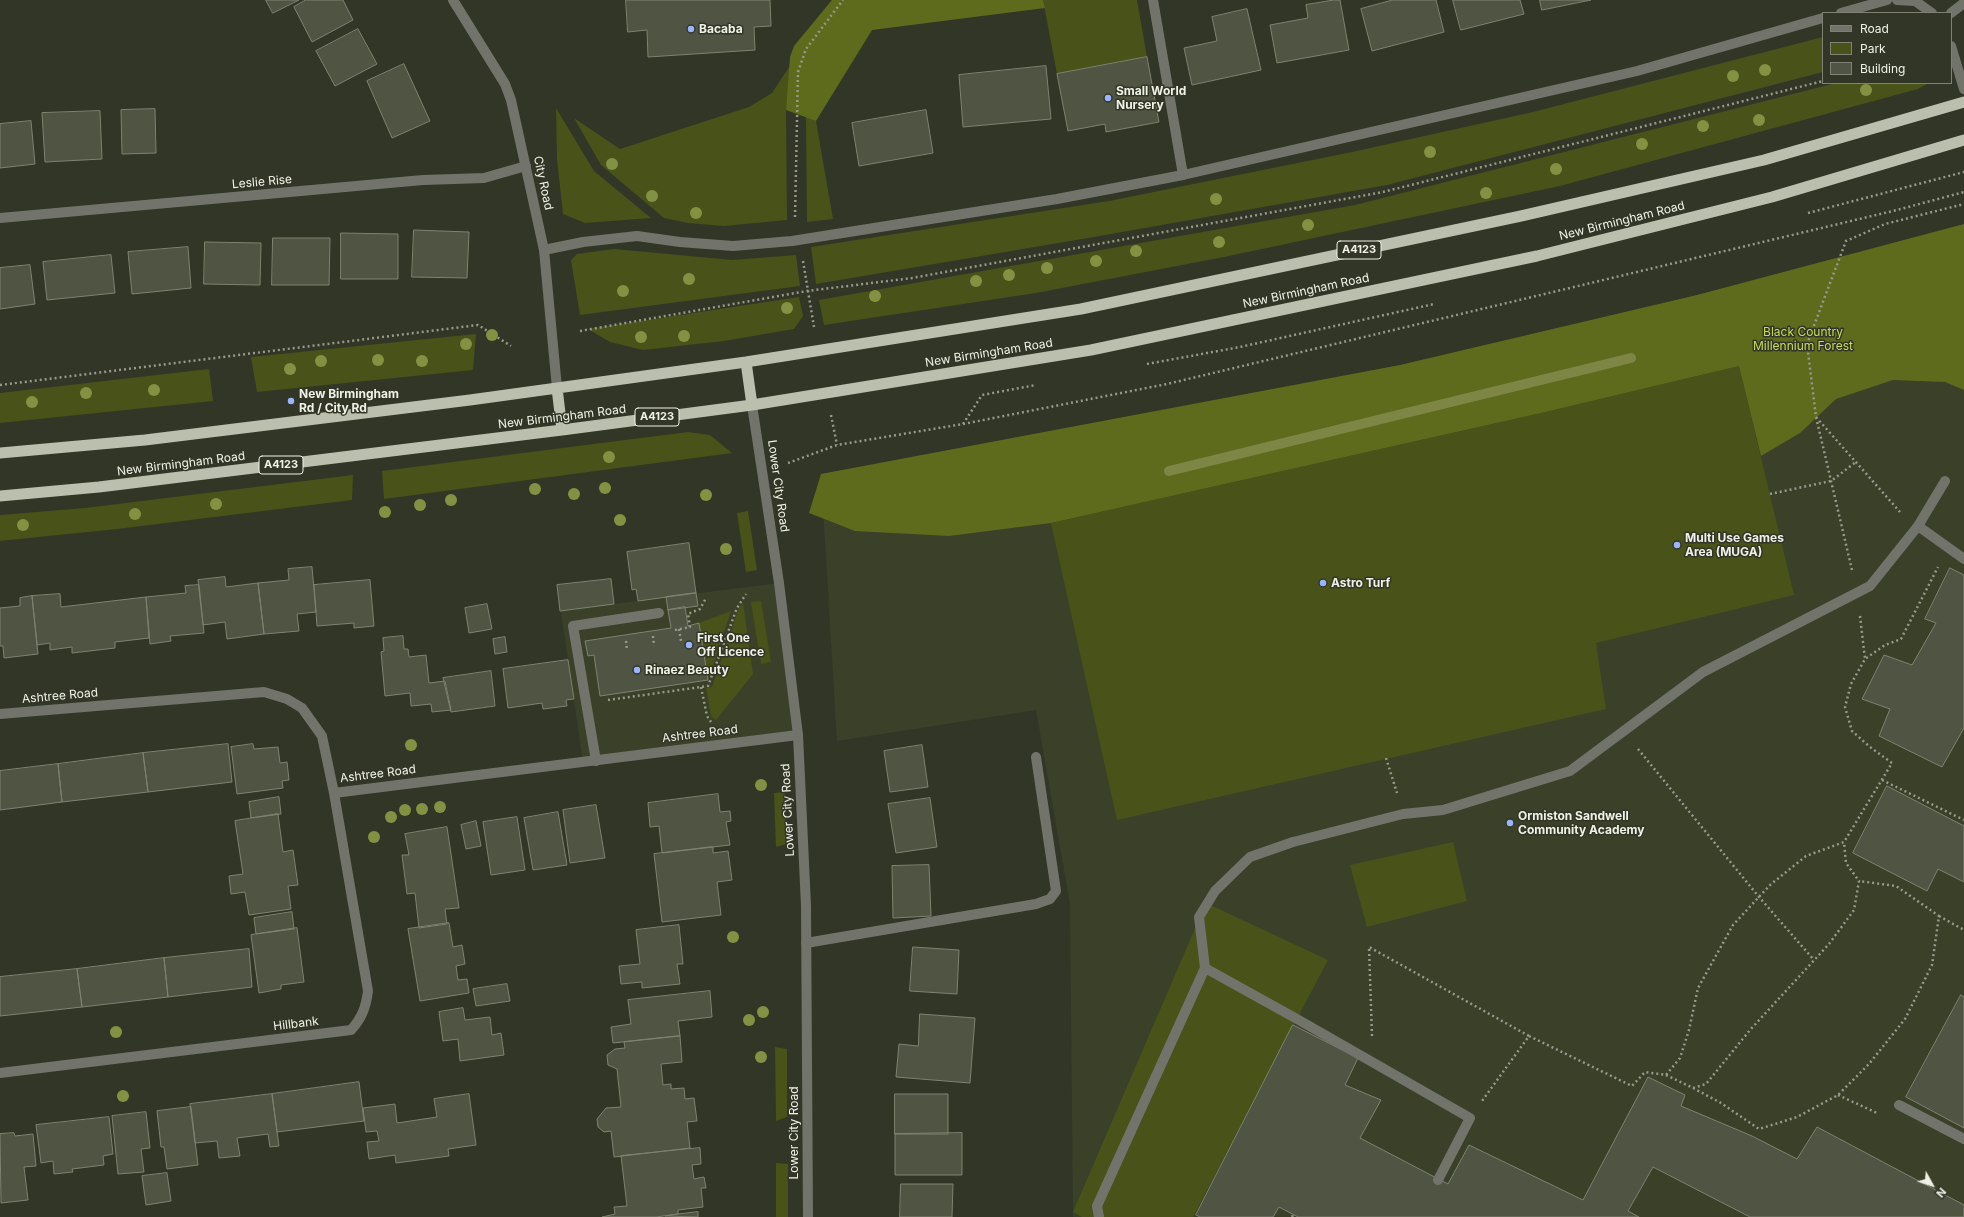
<!DOCTYPE html>
<style>
body{margin:0}
#map{position:relative;width:1964px;height:1217px;overflow:hidden;background:#323626;font-family:Inter,sans-serif}
canvas{display:block}
.legend{position:absolute;left:1822px;top:12px;width:130px;height:72px;box-sizing:border-box;background:#323626;border:1px solid #7e8173;margin:0;padding:5px 7px;list-style:none;font-size:12px;color:#eff1e7}
.legend li{display:flex;align-items:center;gap:8px;height:20px}
.legend b{width:20px;border:1px solid #7e8173}
.north{position:absolute;left:1912px;top:1165px;width:40px;height:40px;-webkit-text-stroke:3px #323626;paint-order:stroke;rotate:130deg;font-size:11px;font-weight:700;line-height:16px;text-align:center;color:#eff1e7}
.north::after{content:'';display:block;margin:auto;width:14px;height:18px;background:#eff1e7;clip-path:polygon(50% 0,100% 100%,50% 72%,0 100%)}
</style>
<div id="map">
<canvas width="1964" height="1217"></canvas>
<ul class="legend">
<li><b style="height:5px;background:#72746c"></b>Road</li>
<li><b style="height:11px;background:#485219"></b>Park</li>
<li><b style="height:11px;background:#505443"></b>Building</li>
</ul>
<div class="north">N</div>
</div>
<script>
const context = document.querySelector('canvas').getContext('2d');
context.lineJoin = 'round';
function fill(path, color) { context.fillStyle = color; context.fill(path, 'evenodd'); }
function strokePath(path, color, width, dash) { context.strokeStyle = color; context.lineWidth = width; context.lineCap = dash ? 'butt' : 'round'; context.setLineDash(dash || []); context.stroke(path); }
function write(font, color, halo, rows, align = 'center') {
  context.font = font + ' Inter,sans-serif'; context.lineWidth = 3; context.setLineDash([]); context.textBaseline = 'middle'; context.strokeStyle = halo; context.fillStyle = color; for (const [text, x, y, turn = 0] of rows) {
    context.save(); context.translate(x, y); context.rotate((+turn || 0) * Math.PI / 180); context.textAlign = isNaN(turn) ? turn : align; if (halo) context.strokeText(text, 0, 0); context.fillText(text, 0, 0); context.restore();
  }
}
fill(new Path2D(`
 M1964 310V1217H1073L1070 904 1036 710 837 741 821 474Z
 M611 579 614 604 779 583 798 735 583 762 557 585Z`), '#3b4029');
fill(new Path2D(`
 M1043 0H1137L1147 57 1057 74Z
 M1823 37V72L1387 185 1094 237 816 284 811 247 1109 201 1352 152 1533 112Z
 M791 64 786 111 787 220 724 226 688 223 664 218 601 165 574 118 620 149 749 107 772 93Z
 M1836 83H1929L1918 89 1560 186 1224 257 1036 293 824 325 819 300 1355 205Z
 M556 108 594 171 651 218 585 223 563 214 557 159Z
 M806 117 816 121 833 219 807 222Z
 M614 249 732 260 796 255 800 286 580 315 571 260 577 254Z
 M799 297 803 316 794 329 724 341 643 350 610 342 588 329Z
 M476 334 473 370 257 392 251 357Z
 M1739 366 1794 595 1596 643 1606 709 1117 820 1051 523 1541 413Z
 M209 369 213 401 0 423V393Z
 M688 432 710 435 732 453 384 499 382 471Z
 M353 475 352 500 117 529 0 541V515L85 508Z
 M748 511 757 570 746 572 737 513Z
 M761 601 771 662 761 664 751 602Z
 M743 603 753 674 716 720 711 716 706 688 712 687 739 608Z
 M731 611 708 680 699 623Z
 M785 792 786 844 776 847 774 793Z
 M1453 842 1467 901 1367 927 1350 865Z
 M1206 903 1328 960 1193 1217H1082L1073 1212Z
 M775 1047 787 1049V1117L776 1121Z
 M776 1163 788 1164V1217H776Z`), '#485219');
fill(new Path2D(`
 M832 0H1043L1045 8 872 30 816 121 786 110 790 57 794 46Z
 M1964 224V390L1945 382 1893 380 1836 399 1800 433 1761 456 1739 366 1541 413 1051 523 949 536 855 531 809 513 821 474 1400 365 1697 295Z`), '#5e6b1c');
strokePath(new Path2D(`
 M1169 471 1631 358`), '#7d8645', 10);
const building = new Path2D(`
 M266 0H299L273 13Z
 M306 0H343L353 20 312 42 294 7Z
 M626 0H770L771 26 754 27 755 50 648 57 647 30 628 32Z
 M1334 0H1340L1349 50 1277 63 1270 25 1308 18 1306 5Z
 M1393 0H1436L1444 32 1372 51 1361 9Z
 M1453 0H1520L1524 14 1461 30Z
 M1540 0H1591L1542 10Z
 M1247 9 1261 70 1192 85 1184 48 1217 41 1212 17Z
 M358 29 377 64 335 86 316 51Z
 M1147 57 1159 122 1106 132 1105 124 1068 131 1057 74Z
 M404 64 430 121 392 138 367 81Z
 M1046 66 1051 119 963 127 959 75Z
 M155 109 156 153 122 154 121 110Z
 M926 110 933 153 859 166 852 123Z
 M100 111 102 159 45 162 42 113Z
 M31 121 35 164 0 168V124Z
 M414 230 469 232 467 278 412 277Z
 M341 233 398 234V279H341Z
 M273 238H330L329 285H272Z
 M205 242 261 243 260 285 204 284Z
 M188 247 191 288 132 294 128 252Z
 M111 255 115 293 47 300 43 262Z
 M30 265 35 304 0 309V268Z
 M689 543 696 593 638 601 636 589 632 590 627 552Z
 M312 567 316 612 297 614 299 631 264 634 258 583 289 580 288 569Z
 M1950 568 1964 575V728L1942 767 1879 736 1890 709 1862 699 1884 655 1912 665 1936 623 1925 619Z
 M225 577 226 587 258 583 264 634 227 639 225 622 203 625 198 580Z
 M611 579 614 604 560 611 557 585Z
 M370 580 374 626 354 628V623L317 626 314 585Z
 M199 585 204 633 170 636 171 641 150 644 146 597 186 593 185 586Z
 M696 593 698 606 668 610 666 597Z
 M60 594 61 607 146 597 149 638 115 642V648L72 653V647L50 650V643L37 645 32 596Z
 M32 596 38 654 4 658 3 646H0V608L20 606V598Z
 M487 604 492 629 469 633 465 608Z
 M685 607 688 626 699 623 708 680 600 696 594 655 588 656 585 641 671 628 668 610Z
 M403 636 404 649H408L409 657 426 655 429 683 445 681 451 710 432 712 431 704 411 706 410 693 385 696 381 652 384 651 383 638Z
 M505 637 507 652 495 654 493 639Z
 M568 660 574 699 566 700 567 706 543 709 542 703 508 708 503 669Z
 M491 671 495 706 451 712 443 678Z
 M228 744 232 782 148 792 143 753Z
 M253 744 254 749 278 747 280 763 287 762 289 780 282 781 283 788 237 794 231 747Z
 M922 745 928 787 890 792 884 751Z
 M143 753 148 792 62 802 58 764Z
 M58 764 62 802 0 810V771Z
 M1887 786 1964 826V882L1938 869 1927 891 1853 853Z
 M718 794 720 812 730 811 731 821 726 822 730 845 662 853 659 826 650 827 648 803Z
 M279 797 281 814 251 818 249 802Z
 M930 798 937 847 896 853 888 804Z
 M596 805 605 858 570 863 563 810Z
 M558 812 567 865 533 870 524 818Z
 M278 814 283 852 293 850 298 885 288 886 291 909 249 915 245 892 231 894 229 876 243 874 235 821Z
 M517 817 525 870 491 875 483 822Z
 M476 821 481 846 466 849 461 825Z
 M447 827 459 908 445 909 447 924 419 928 415 893 407 894 402 855H409L405 834Z
 M713 847V853L728 851 732 880 717 882 721 915 662 922 654 854Z
 M929 865 931 916 893 918 892 866Z
 M292 912 294 929 256 934 254 918Z
 M449 923 453 947 462 945 465 964 456 966 458 980 467 979 469 993 420 1001 408 929Z
 M679 925 683 964H677L680 984 642 988V982L621 984 619 966 640 964 636 930Z
 M297 928 304 982 281 985V989L259 993 251 935Z
 M913 947 959 950 957 994 910 991Z
 M249 949 252 987 168 997 164 958Z
 M164 958 168 997 82 1007 77 969Z
 M77 969 82 1007 0 1016V977Z
 M507 984 510 1001 476 1006 473 989Z
 M710 991 712 1017 678 1021 680 1036 613 1043 611 1027 631 1024 628 1000Z
 M1961 995 1964 997V1128L1906 1097Z
 M463 1008 465 1020 490 1017 492 1035 501 1033 504 1055 460 1061 458 1039 443 1041 439 1012Z
 M920 1014 975 1018 970 1083 896 1077 899 1044 918 1046Z
 M1293 1025 1358 1058 1345 1085 1381 1100 1360 1138 1448 1184 1469 1145 1583 1200 1648 1077 1685 1095 1681 1106 1752 1136 1797 1159 1817 1127 1964 1205V1217H1750L1653 1167 1628 1211 1639 1217H1298L1279 1207 1273 1217H1200L1196 1215Z
 M680 1036 682 1062 661 1064 663 1085 671 1084V1089L684 1088 685 1099 694 1098 697 1121 687 1122 690 1148 614 1157 611 1131 604 1132 598 1127 597 1119 606 1108 621 1107 617 1069 608 1065 607 1055 615 1049 625 1048 624 1042Z
 M359 1082 364 1121 277 1132 272 1094Z
 M272 1094 279 1146 270 1147 268 1134 237 1138 240 1156 219 1158 217 1141 195 1143 190 1104Z
 M469 1094 476 1145 448 1149 449 1156 396 1163 395 1155 369 1159 367 1142 379 1141 377 1131 366 1132 363 1108 395 1104 397 1123 437 1117 434 1099Z
 M895 1094H948V1134H895Z
 M191 1107 198 1165 167 1169 164 1147H161L157 1111Z
 M146 1112 150 1148 141 1149 144 1172 118 1174 112 1116Z
 M109 1117 113 1154 103 1156 104 1165 72 1169 73 1172 54 1174 53 1161 41 1163 36 1125Z
 M14 1133 15 1136 33 1134 36 1166 24 1167 28 1200 1 1203 0 1134Z
 M962 1133V1175H895V1134Z
 M700 1148 701 1164 692 1165 694 1179 704 1177 706 1188H701L703 1207 678 1210V1214L656 1217H602L615 1214 614 1207 627 1206 621 1156Z
 M167 1173 171 1201 146 1205 142 1176Z
 M901 1184H953L952 1217H900Z
 M698 1212V1217L665 1216 678 1214Z`);
fill(building, '#505443');
strokePath(building, '#7e8370', 1);
strokePath(new Path2D(`
 M1808 213 1964 172
 M795 217 798 72 806 49 843 0
 M803 261 814 327
 M580 331 807 291 912 278 1383 192 1823 81
 M1147 364 1240 347 1434 304
 M0 385 478 325 511 346
 M831 415 837 445
 M1816 417 1900 512
 M963 424 982 395 1036 385
 M788 463 837 445 963 424 1167 384 1897 210 1964 192
 M1770 494 1831 481 1856 462
 M1852 570 1816 417 1807 344 1846 241 1885 224 1964 204
 M1860 616 1865 659
 M679 629 681 641
 M675 630 690 627 688 614 700 609 706 598
 M653 636 654 646
 M626 641 627 650
 M701 687 707 716 711 722
 M608 700 708 686 737 608 746 594
 M1638 749 1759 897 1814 960
 M1386 758 1397 793
 M1882 780 1964 820
 M1939 916 1964 930
 M1372 1036 1369 947 1529 1036 1482 1101
 M1529 1036 1632 1086 1645 1072 1666 1075 1680 1058 1689 1030 1698 988 1733 925 1770 885 1806 856 1844 842 1892 763 1870 747 1852 731 1845 707 1851 684 1865 659 1885 645 1901 639 1938 567
 M1666 1075 1693 1088 1706 1084 1750 1030 1829 944 1854 910 1859 881 1846 863 1844 842
 M1693 1088 1721 1103 1759 1129 1797 1117 1838 1095 1869 1064 1905 1019 1932 965 1939 916 1896 886 1859 881
 M1838 1095 1877 1113
 M1292 1217 1293 1215`), '#96998c', 2.5, [2, 3]);
strokePath(new Path2D(`
 M1153 0 1183 175
 M1918 526 1964 559
 M596 761 573 626 659 613
 M806 943 1036 904 1050 899 1056 891 1036 757
 M1205 968 1297 1019 1470 1118 1438 1180
 M1899 1105 1964 1139
 M1099 1217 1097 1206 1205 968 1199 917 1215 891 1250 857 1293 842 1403 814 1443 810 1570 771 1703 672 1870 586 1918 526 1945 481`), '#72746c', 10);
strokePath(new Path2D(`
 M1897 0 1915 1 1932 13
 M1841 13 1887 0
 M1951 13 1964 3
 M1951 46 1964 89
 M0 218 423 180 484 178 526 166
 M544 250 583 242 637 236 680 242 733 246 792 241 1057 199 1183 175 1637 71 1823 18
 M0 714 264 692 287 699 302 708 322 736 334 793 798 735
 M0 1073 351 1030C362 1018 366 1007 368 991L334 793`), '#72746c', 10);
strokePath(new Path2D(`
 M453 0 505 84 511 100 544 250 557 388
 M752 405 779 583 798 735 806 906 808 1217`), '#72746c', 10);
strokePath(new Path2D(`
 M746 362 752 405
 M557 388 562 430
 M0 453 145 440 470 400 746 362 1081 309 1521 216 1764 160 1964 102
 M0 496 99 487 562 430 752 405 1091 350 1537 256 1772 197 1964 140`), '#bbc0ae', 11);
context.fillStyle = '#839242';
for (const [x, y] of [
 [1765,70],
 [1733,76],
 [1866,90],
 [1759,120],
 [1703,126],
 [1642,144],
 [1430,152],
 [612,164],
 [1556,169],
 [1486,193],
 [652,196],
 [1216,199],
 [696,213],
 [1308,225],
 [1219,242],
 [1136,251],
 [1096,261],
 [1047,268],
 [1009,275],
 [689,279],
 [976,281],
 [623,291],
 [875,296],
 [787,308],
 [492,335],
 [684,336],
 [641,337],
 [466,344],
 [378,360],
 [321,361],
 [422,361],
 [290,369],
 [154,390],
 [86,393],
 [32,402],
 [609,457],
 [605,488],
 [535,489],
 [574,494],
 [706,495],
 [451,500],
 [216,504],
 [420,505],
 [385,512],
 [135,514],
 [620,520],
 [23,525],
 [726,549],
 [411,745],
 [761,785],
 [440,807],
 [422,809],
 [405,810],
 [391,817],
 [374,837],
 [733,937],
 [763,1012],
 [749,1020],
 [116,1032],
 [761,1057],
 [123,1096]
]) { context.beginPath(); context.arc(x, y, 6, 0, 2 * Math.PI); context.fill(); }
for (const [x, y, r, color] of [
 [691,29,4,"#9ab5fd"],
 [1108,98,4,"#9ab5fd"],
 [291,401,4,"#9ab5fd"],
 [1677,545,4,"#9ab5fd"],
 [1323,583,4,"#9ab5fd"],
 [689,645,4,"#9ab5fd"],
 [637,670,4,"#9ab5fd"],
 [1510,823,4,"#9ab5fd"]
]) { const dot = new Path2D(); dot.arc(x, y, r, 0, 2 * Math.PI); context.fillStyle = color; context.fill(dot); strokePath(dot, '#323626', 1.5); }
for (const [x, y, w] of [
 [1359,250,44],
 [657,417,44],
 [281,465,44]
]) { const box = new Path2D(); box.roundRect(x - w / 2, y - 9, w, 18, 3); context.fillStyle = '#323626'; context.fill(box); strokePath(box, '#eff1e7', 1); }
write('bold 11px', '#eff1e7', null, [
 ["A4123",1359,250],
 ["A4123",657,417],
 ["A4123",281,465]
]);
write('bold 12px', '#eff1e7', '#323626', [
 ["Bacaba",699,29],
 ["Small World",1116,91],
 ["Nursery",1116,105],
 ["New Birmingham",299,394],
 ["Rd / City Rd",299,408],
 ["Multi Use Games",1685,538],
 ["Area (MUGA)",1685,552],
 ["Astro Turf",1331,583],
 ["First One",697,638],
 ["Off Licence",697,652],
 ["Rinaez Beauty",645,670],
 ["Ormiston Sandwell",1518,816],
 ["Community Academy",1518,830]
], 'left');
write('12px', '#eff1e7', '#323626', [
 ["Leslie Rise",262,182,-5],
 ["City Road",543,183,78],
 ["New Birmingham Road",1622,221,-14],
 ["New Birmingham Road",1306,291,-12],
 ["New Birmingham Road",989,353,-9],
 ["New Birmingham Road",562,417,-7],
 ["New Birmingham Road",181,464,-7],
 ["Lower City Road",778,486,82],
 ["Ashtree Road",60,696,-5],
 ["Ashtree Road",700,734,-7],
 ["Ashtree Road",378,774,-7],
 ["Lower City Road",788,810,-93],
 ["Hillbank",296,1024,-7],
 ["Lower City Road",794,1133,-90]
]);
write('12px', '#c6dd59', '#323626', [
 ["Black Country",1803,332],
 ["Millennium Forest",1803,346]
]);
</script>
